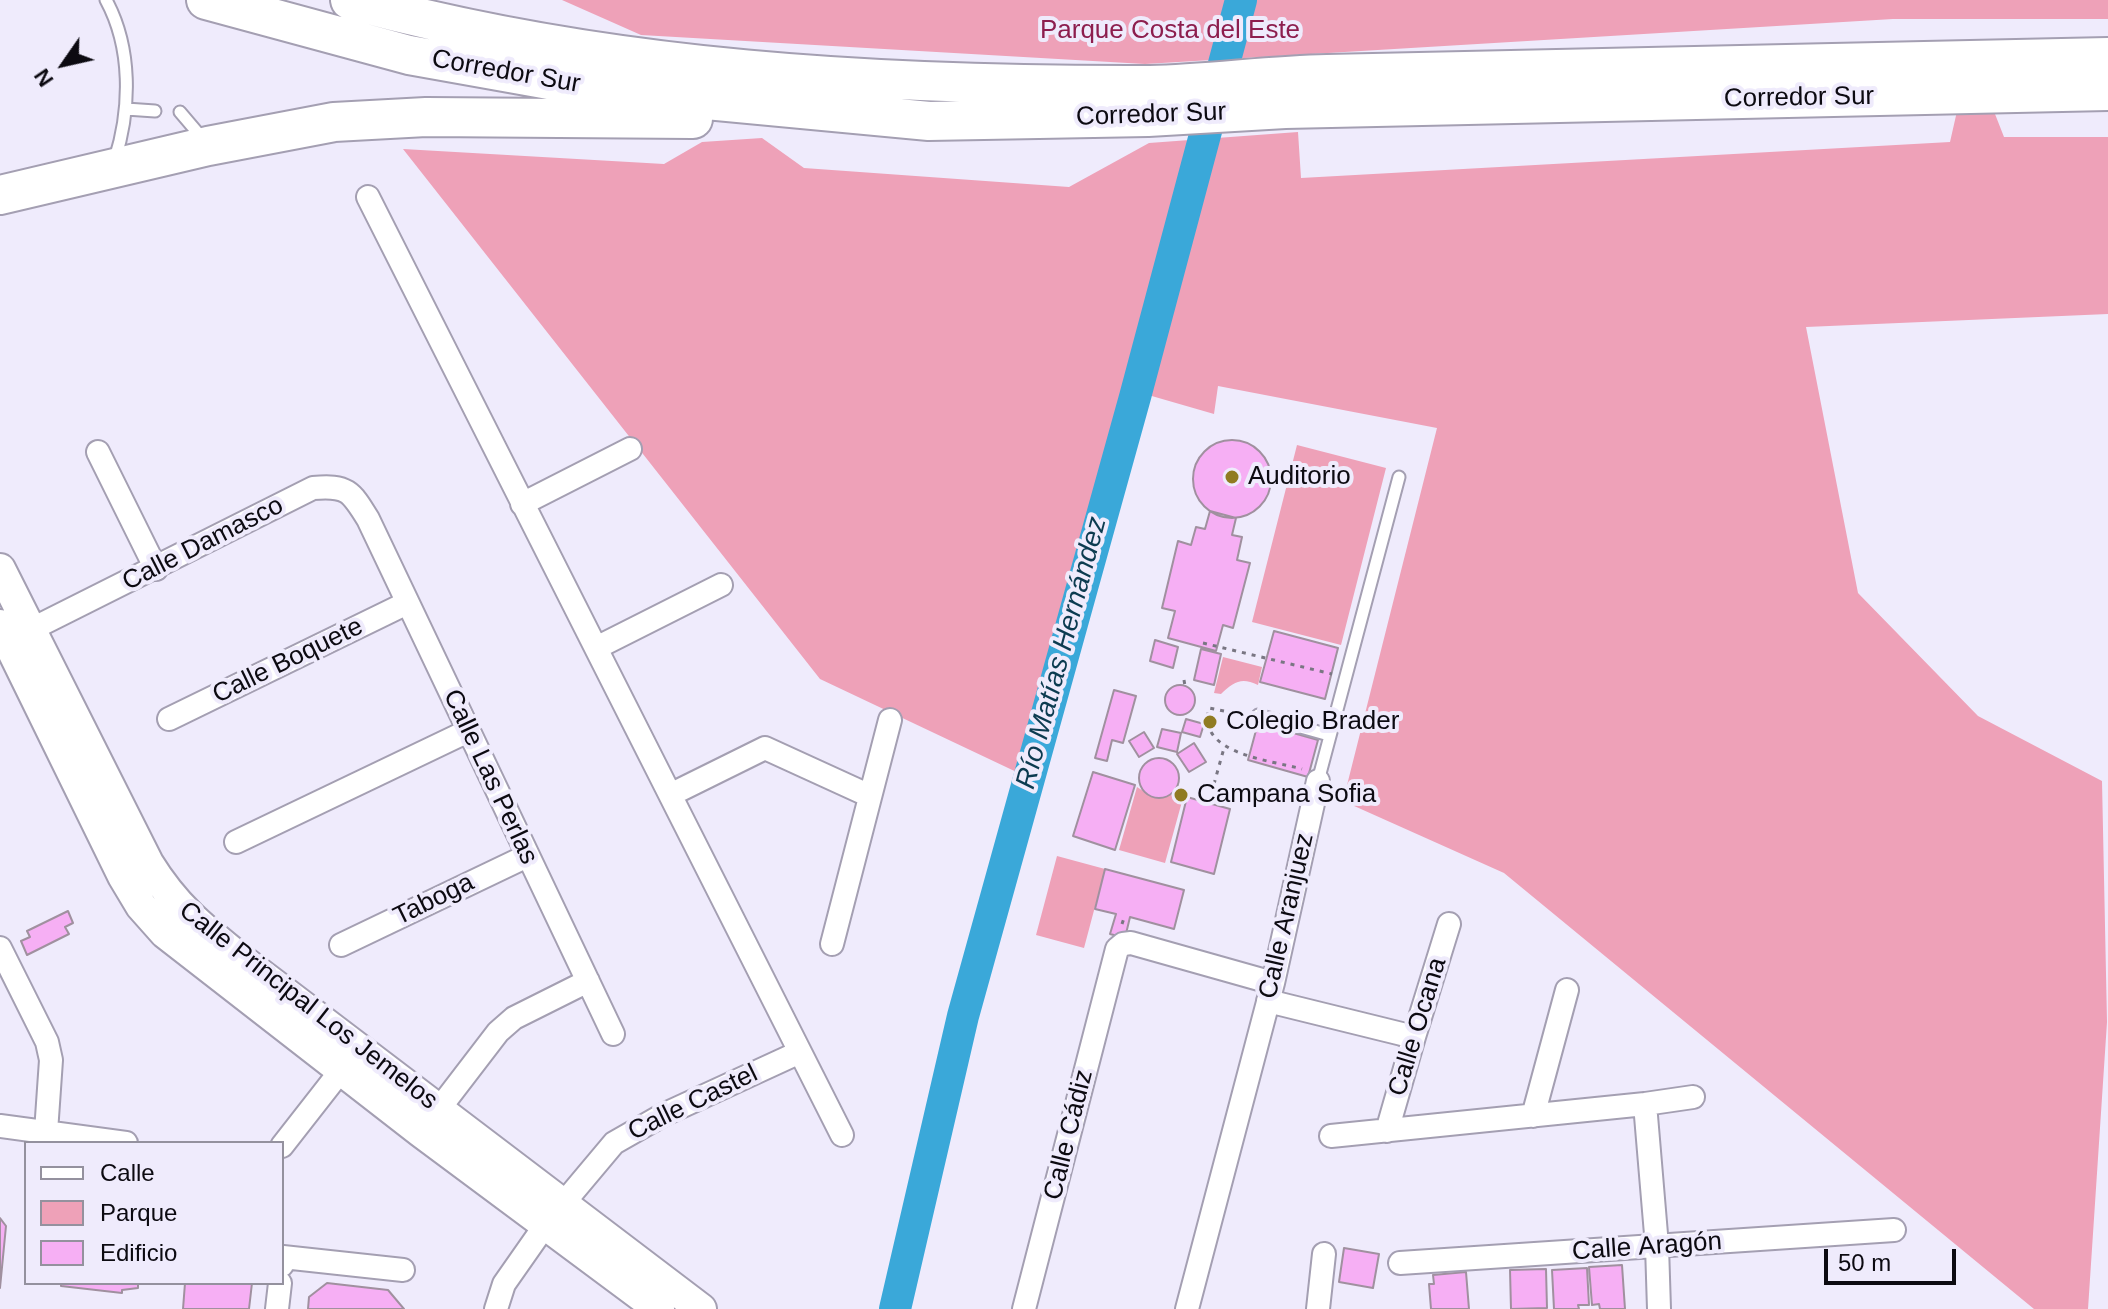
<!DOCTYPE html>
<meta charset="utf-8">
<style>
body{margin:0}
#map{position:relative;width:2108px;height:1309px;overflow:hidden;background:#efebfc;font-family:Arial,sans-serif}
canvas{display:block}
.legend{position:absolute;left:24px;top:1141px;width:260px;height:144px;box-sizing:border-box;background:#efebfc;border:2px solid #94919e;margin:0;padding:10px 14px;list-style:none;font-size:24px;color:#0c0a11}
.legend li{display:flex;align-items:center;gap:16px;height:40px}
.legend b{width:40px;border:2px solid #94919e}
.north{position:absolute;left:24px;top:24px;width:80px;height:80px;-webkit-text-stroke:6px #efebfc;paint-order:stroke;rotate:236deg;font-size:22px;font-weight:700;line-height:32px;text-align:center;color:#0c0a11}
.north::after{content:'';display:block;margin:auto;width:28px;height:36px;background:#0c0a11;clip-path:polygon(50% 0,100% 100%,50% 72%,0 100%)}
.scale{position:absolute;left:1824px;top:1249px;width:132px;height:36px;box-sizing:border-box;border:4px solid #0c0a11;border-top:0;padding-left:10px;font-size:24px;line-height:28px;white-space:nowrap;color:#0c0a11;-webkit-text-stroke:6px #efebfc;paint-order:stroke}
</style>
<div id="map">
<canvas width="2108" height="1309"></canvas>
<ul class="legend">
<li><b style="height:10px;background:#fff"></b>Calle</li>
<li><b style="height:22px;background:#eea1b8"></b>Parque</li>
<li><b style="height:22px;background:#f6aff4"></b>Edificio</li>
</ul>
<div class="north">N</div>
<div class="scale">50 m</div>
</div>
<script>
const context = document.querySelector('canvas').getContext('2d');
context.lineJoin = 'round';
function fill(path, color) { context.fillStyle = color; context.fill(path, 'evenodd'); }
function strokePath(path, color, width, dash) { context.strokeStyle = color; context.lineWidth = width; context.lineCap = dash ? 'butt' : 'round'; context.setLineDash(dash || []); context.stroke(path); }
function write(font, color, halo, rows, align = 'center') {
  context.font = font + ' Arial,sans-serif'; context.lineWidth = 8; context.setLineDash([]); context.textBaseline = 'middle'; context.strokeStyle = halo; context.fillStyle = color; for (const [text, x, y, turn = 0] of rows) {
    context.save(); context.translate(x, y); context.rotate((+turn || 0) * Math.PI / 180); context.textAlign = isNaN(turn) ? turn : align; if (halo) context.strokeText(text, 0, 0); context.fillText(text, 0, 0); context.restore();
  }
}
fill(new Path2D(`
 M562 0H2108V19H1893L1145 64 641 35Z
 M1986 91 2004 137H2108V314L1806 327 1858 593 1978 716 2102 781 2107 1022 2088 1309H2034L1504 873 1343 801 1437 428 1218 386 1214 414 1131 390 1025 776 820 679 403 149 664 164 702 142 762 138 804 168 1069 187 1149 143 1298 132 1301 178 1950 142 1960 98Z
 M1297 445 1386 468 1341 645 1252 622Z
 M1223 657 1262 667 1258 685C1241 677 1234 682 1221 694L1214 693Z
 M1137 787 1154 798 1170 794 1183 798 1165 863 1119 850Z
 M1057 856 1105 869 1084 948 1036 935Z`), '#eea1b8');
strokePath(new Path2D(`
 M895 1309 963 1016 1135 397 1241 0`), '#3aa8d9', 32);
const building = new Path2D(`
 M1193 479a39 39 0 1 1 78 0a39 39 0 1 1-78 0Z
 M1210 511 1236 518 1232 535 1242 537 1237 560 1250 563 1233 628 1223 625 1216 651 1168 638 1175 611 1162 608 1178 541 1191 545 1196 527 1205 529Z
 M1274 631 1338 648 1325 699 1260 682Z
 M1155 640 1178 647 1173 668 1150 661Z
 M1201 649 1221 654 1214 685 1194 680Z
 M1165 700a15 15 0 1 1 30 0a15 15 0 1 1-30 0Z
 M1114 690 1136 696 1123 743 1112 740 1107 761 1095 758Z
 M1186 719 1204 724 1200 737 1182 732Z
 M1258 723 1318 740 1308 777 1248 760Z
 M1162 729 1181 733 1177 752 1157 747Z
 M1144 732 1154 748 1139 757 1129 741Z
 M1194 743 1206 762 1189 772 1177 754Z
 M1139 778a20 20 0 1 1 40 0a20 20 0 1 1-40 0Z
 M1093 772 1135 785 1115 850 1073 836Z
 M1187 797 1230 809 1214 874 1171 862Z
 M1105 869 1184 890 1174 929 1130 917 1125 938 1110 934 1116 914 1095 909Z
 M68 911 73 923 65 927 69 934 27 955 21 941 30 937 27 931Z
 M0 1218 6 1226 0 1288Z
 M1344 1248 1379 1254 1373 1288 1339 1282Z
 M1622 1265 1625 1309H1600L1599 1304 1592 1305 1589 1267Z
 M1587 1268 1589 1305H1578L1579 1309H1554L1552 1270Z
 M1546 1269 1547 1308 1511 1309 1510 1270Z
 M1466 1272 1469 1309H1431L1429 1284H1434L1433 1275Z
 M61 1283H138V1288L122 1290V1293L61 1286Z
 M185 1283H252L249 1309H183Z
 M327 1283 388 1290 404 1309H308L309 1297Z`);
fill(building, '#f6aff4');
strokePath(building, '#a0909f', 2);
const lane = new Path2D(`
 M106 0C132 48 131 108 115 159
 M126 109 155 111
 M180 112 203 139
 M1258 715 1329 735
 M1318 781 1399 477`);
const street = new Path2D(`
 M368 197 842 1135
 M98 452 156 569
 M522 504 630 449
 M30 630 313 488C347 485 351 491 368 519L613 1034
 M596 648 721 585
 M169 719 407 603
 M672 794 765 748 870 796
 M236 842 468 731
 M832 944 890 720
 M341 945 527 856
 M0 948 47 1042 51 1060 46 1132
 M1268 1001 1414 1037
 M1645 1104 1657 1246 1659 1309
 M1533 1116 1567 990
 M429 1122 498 1032 514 1018 588 981
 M0 1126 126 1143
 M1387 1131 1414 1037 1449 924
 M1331 1136 1645 1104 1693 1097
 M282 1146 350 1059
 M1400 1263 1894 1230
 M282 1265 283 1257 403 1270
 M277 1309 280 1283
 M496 1309 504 1284 546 1224 614 1143 663 1115 800 1052
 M1024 1309 1117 949 1123 944 1131 943 1273 983
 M1187 1309 1273 983 1318 781
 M1318 1309 1324 1254`);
const secondary = new Path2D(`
 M0 569 148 863C175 907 203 929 243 961L701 1309
 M0 625 123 876 141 906 165 933 421 1132 659 1309`);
const highway = new Path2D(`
 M206 0 409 55 611 91 929 121 1148 117 1285 109 2108 91
 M350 0C609 71 882 86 1150 85 1209 84 1268 75 1327 74 1588 68 1848 62 2108 57
 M0 195 208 146 334 122 426 117 693 119`);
strokePath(lane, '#a49fb2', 15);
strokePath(street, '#a49fb2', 26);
strokePath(secondary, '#a49fb2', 34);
strokePath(highway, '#a49fb2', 42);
strokePath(new Path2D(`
 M1203 643 1332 674
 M1184 680 1185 686
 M1224 711 1209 708C1196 754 1270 760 1302 769
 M1214 784 1224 748
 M1122 924 1125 915`), '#797682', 3, [4, 6]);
strokePath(lane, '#fff', 11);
strokePath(street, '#fff', 22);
strokePath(secondary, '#fff', 30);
strokePath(highway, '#fff', 38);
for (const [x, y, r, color] of [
 [1232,477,8,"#907b22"],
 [1210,722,8,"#907b22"],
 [1181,795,8,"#907b22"]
]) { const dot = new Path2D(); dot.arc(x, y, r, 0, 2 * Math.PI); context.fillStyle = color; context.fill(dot); strokePath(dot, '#efebfc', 3); }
write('26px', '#8d1e4e', '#efebfc', [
 ["Parque Costa del Este",1170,31]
]);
write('26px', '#0c0a11', '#efebfc', [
 ["Corredor Sur",506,72,10],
 ["Corredor Sur",1799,98,-1],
 ["Corredor Sur",1151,115,-2],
 ["Calle Damasco",203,544,-27],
 ["Calle Boquete",288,661,-26],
 ["Calle Las Perlas",490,777,65],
 ["Taboga",434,900,-26],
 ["Calle Aranjuez",1287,916,-77],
 ["Calle Principal Los Jemelos",308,1006,38],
 ["Calle Ocana",1418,1027,-73],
 ["Calle Castel",693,1103,-26],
 ["Calle Cádiz",1069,1135,-76],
 ["Calle Aragón",1647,1247,-4]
]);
write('26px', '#0c0a11', '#efebfc', [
 ["Auditorio",1248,477],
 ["Colegio Brader",1226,722],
 ["Campana Sofia",1197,795]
], 'left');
write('italic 28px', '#0c3b50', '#efebfc', [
 ["Río Matías Hernández",1062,653,-75]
]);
</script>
